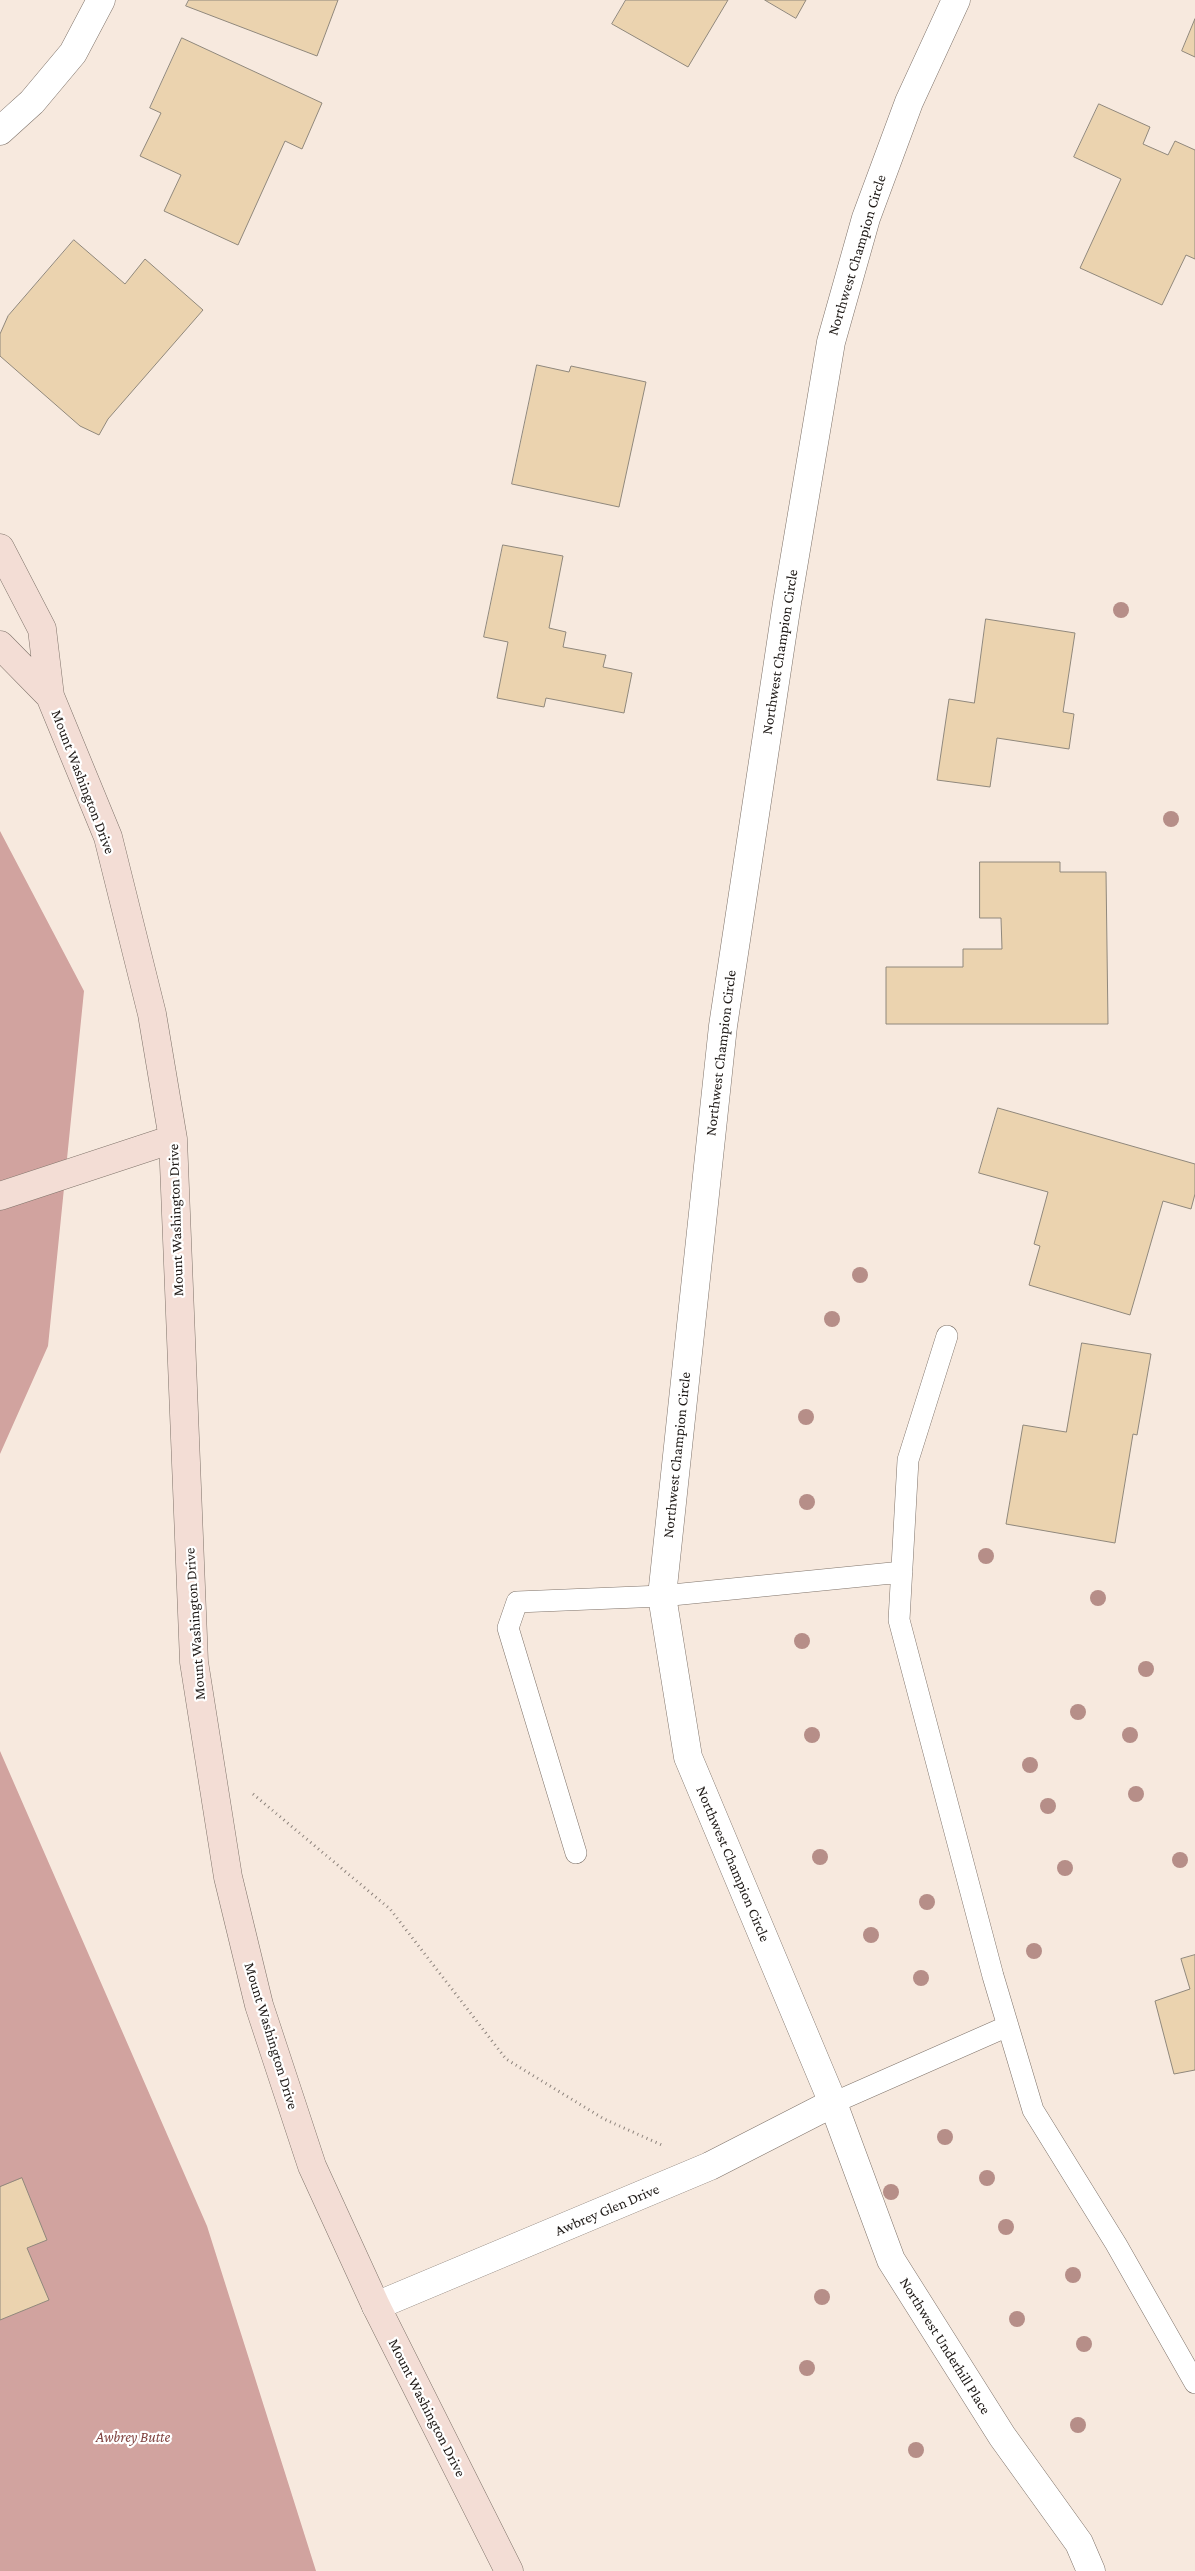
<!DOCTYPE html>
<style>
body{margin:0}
canvas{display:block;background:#f7e9de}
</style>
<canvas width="1195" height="2571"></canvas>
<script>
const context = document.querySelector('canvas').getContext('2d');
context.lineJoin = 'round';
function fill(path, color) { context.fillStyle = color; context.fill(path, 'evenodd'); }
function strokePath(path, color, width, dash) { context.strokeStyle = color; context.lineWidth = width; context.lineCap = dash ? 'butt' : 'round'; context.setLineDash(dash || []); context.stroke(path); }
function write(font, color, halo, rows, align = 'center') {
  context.font = font + ' "Crimson Pro",serif'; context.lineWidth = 4.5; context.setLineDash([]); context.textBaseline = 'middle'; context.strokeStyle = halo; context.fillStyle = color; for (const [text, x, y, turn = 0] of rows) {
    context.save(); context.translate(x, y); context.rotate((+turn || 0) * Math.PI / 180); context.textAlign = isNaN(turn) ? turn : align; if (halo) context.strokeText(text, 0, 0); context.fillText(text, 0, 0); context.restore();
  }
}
fill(new Path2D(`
 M0 831 84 991 48 1346 0 1454Z
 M0 1751 207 2226 316 2571H0Z`), '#d1a39f');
const building = new Path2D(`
 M189 0H338L317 56 186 6Z
 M626 0H728L688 67 612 24Z
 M765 0H806L796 18Z
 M1195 19V57L1182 51Z
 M182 38 322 103 302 149 285 141 238 245 164 211 181 175 140 156 161 113 150 108Z
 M1099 104 1150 127 1143 144 1168 155 1175 141 1195 150V259L1186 255 1162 305 1080 268 1121 179 1074 157Z
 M74 240 125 284 145 259 203 310 108 419 99 435 80 426 0 356V334L8 316Z
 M537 365 569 372 571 366 646 382 619 507 512 484Z
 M503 545 563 556 549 628 566 632 563 647 606 655 603 667 632 673 624 713 546 698 544 707 497 698 508 642 484 637Z
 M986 619 1075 633 1063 712 1074 714 1069 749 997 738 990 787 937 780 949 699 974 703Z
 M980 862H1060V872H1106L1108 1024H886V967H963V949H1002L1001 918H980Z
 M998 1108 1195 1164V1194L1191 1209 1163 1201 1130 1315 1029 1285 1040 1246 1034 1244 1048 1192 979 1173Z
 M1082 1343 1151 1354 1137 1435 1133 1434 1115 1543 1006 1524 1023 1425 1066 1432Z
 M1195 1955V2070L1174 2074 1155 2001 1190 1989 1181 1959Z
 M22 2178 47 2240 27 2248 49 2300 0 2320V2187Z`);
fill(building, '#ebd3af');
strokePath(building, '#90887c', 1);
const lane = new Path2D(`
 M947 1336 908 1460 899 1620 993 1976 1033 2110 1116 2244 1195 2383
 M576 1853 508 1628 517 1602 662 1596 902 1572
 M833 2103 1008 2026`);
const street = new Path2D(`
 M956 0 909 102 866 218 831 342 787 603 723 1026 662 1596 688 1757 833 2103 891 2260 1002 2436 1079 2543 1091 2571
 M0 131 32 102 73 53 101 0
 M376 2306 710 2166 833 2103`);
const secondary = new Path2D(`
 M0 548 42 629 50 696 108 837 152 1014 173 1139 194 1662 228 1877 259 2005 312 2166 376 2306 509 2571
 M0 645 50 696
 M0 1196 173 1139`);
strokePath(lane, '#7f736a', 22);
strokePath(street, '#7f736a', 29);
strokePath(secondary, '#7f736a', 29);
strokePath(new Path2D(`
 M253 1794 390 1909 506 2059 604 2119 664 2146`), '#8e847d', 3, [1, 4]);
strokePath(lane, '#fff', 21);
strokePath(street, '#fff', 28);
strokePath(secondary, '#f3ddd5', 28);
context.fillStyle = '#b68e88';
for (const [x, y] of [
 [1121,610],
 [1171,819],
 [860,1275],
 [832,1319],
 [806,1417],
 [807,1502],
 [986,1556],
 [1098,1598],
 [802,1641],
 [1146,1669],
 [1078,1712],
 [812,1735],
 [1130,1735],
 [1030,1765],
 [1136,1794],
 [1048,1806],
 [820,1857],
 [1180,1860],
 [1065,1868],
 [927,1902],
 [871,1935],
 [1034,1951],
 [921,1978],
 [945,2137],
 [987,2178],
 [891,2192],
 [1006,2227],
 [1073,2275],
 [822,2297],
 [1017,2319],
 [1084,2344],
 [807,2368],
 [1078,2425],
 [916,2450]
]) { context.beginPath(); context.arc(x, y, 8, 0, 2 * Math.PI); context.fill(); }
write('15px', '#1f1a17', '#fff', [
 ["Northwest Champion Circle",857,255,-73],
 ["Northwest Champion Circle",780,652,-81],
 ["Mount Washington Drive",83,782,69],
 ["Northwest Champion Circle",721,1053,-83],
 ["Mount Washington Drive",176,1220,-92],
 ["Northwest Champion Circle",677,1455,-84],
 ["Mount Washington Drive",195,1624,-94],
 ["Northwest Champion Circle",733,1864,67],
 ["Mount Washington Drive",271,2036,73],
 ["Awbrey Glen Drive",607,2210,-23],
 ["Northwest Underhill Place",945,2346,58],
 ["Mount Washington Drive",427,2408,63]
]);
write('italic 15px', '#814441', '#fff', [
 ["Awbrey Butte",133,2437]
]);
</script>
